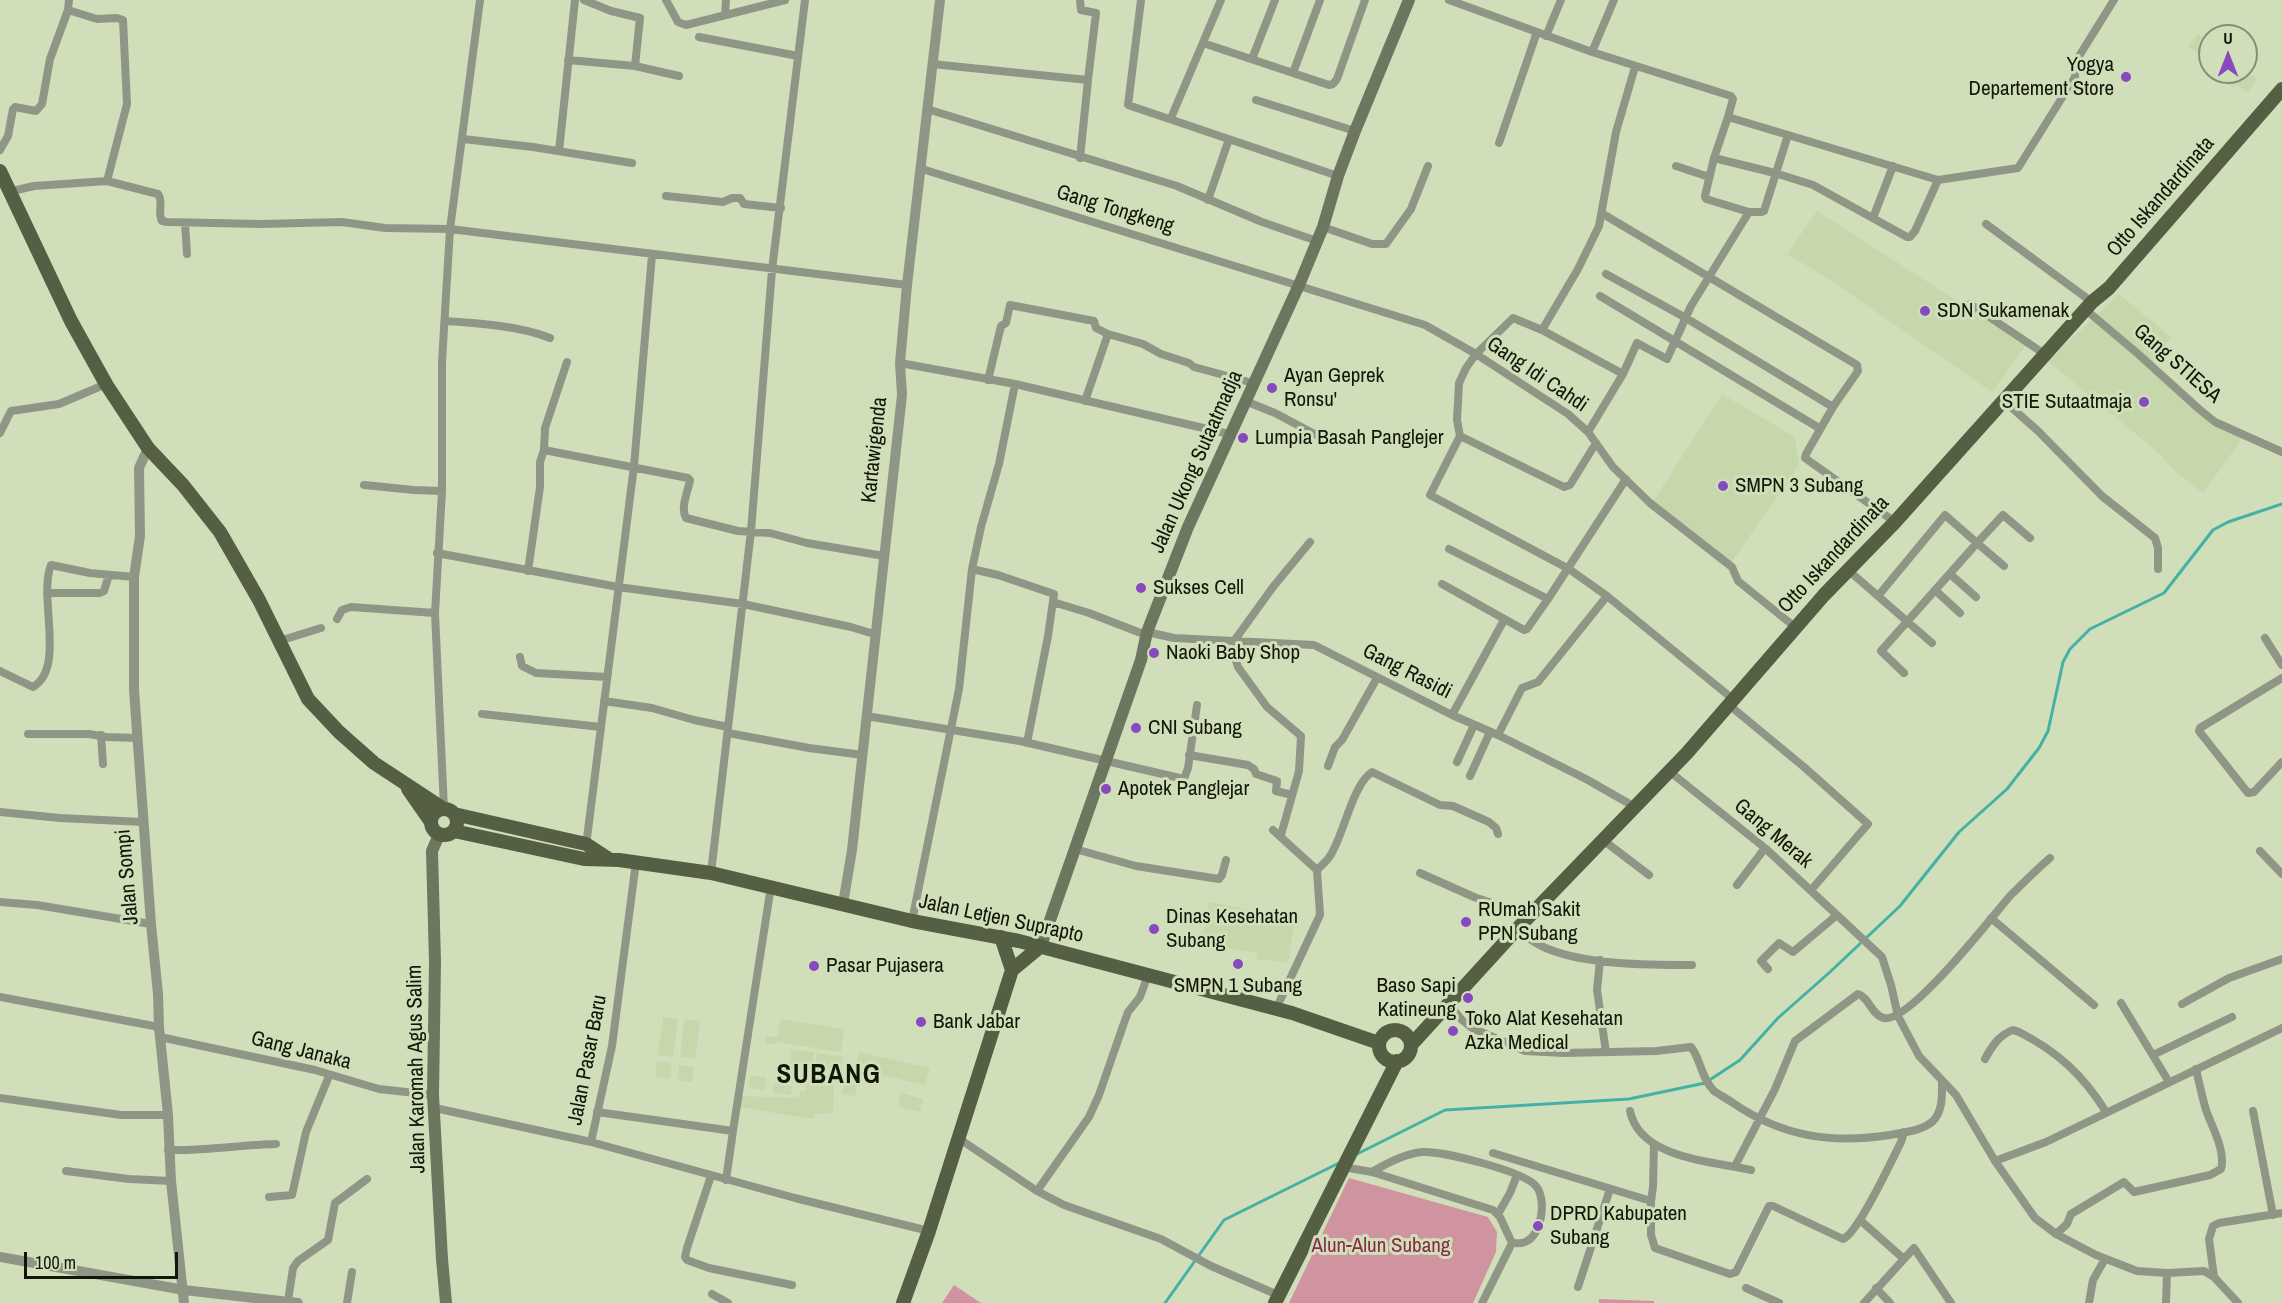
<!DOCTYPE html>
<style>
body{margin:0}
#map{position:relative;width:2282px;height:1303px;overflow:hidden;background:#d0dfba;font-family:"Archivo Narrow",sans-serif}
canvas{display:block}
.north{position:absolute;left:2198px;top:24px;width:60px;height:60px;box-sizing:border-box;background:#d0dfba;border:2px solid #848f73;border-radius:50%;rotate:0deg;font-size:16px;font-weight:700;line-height:24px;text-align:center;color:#121709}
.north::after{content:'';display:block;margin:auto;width:21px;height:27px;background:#8749bf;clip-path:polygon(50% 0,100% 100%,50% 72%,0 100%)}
.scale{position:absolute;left:24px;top:1252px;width:154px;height:27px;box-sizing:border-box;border:3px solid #121709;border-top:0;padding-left:8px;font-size:18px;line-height:21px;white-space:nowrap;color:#121709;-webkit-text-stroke:4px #d0dfba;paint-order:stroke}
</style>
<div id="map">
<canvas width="2282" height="1303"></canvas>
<div class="north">U</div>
<div class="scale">100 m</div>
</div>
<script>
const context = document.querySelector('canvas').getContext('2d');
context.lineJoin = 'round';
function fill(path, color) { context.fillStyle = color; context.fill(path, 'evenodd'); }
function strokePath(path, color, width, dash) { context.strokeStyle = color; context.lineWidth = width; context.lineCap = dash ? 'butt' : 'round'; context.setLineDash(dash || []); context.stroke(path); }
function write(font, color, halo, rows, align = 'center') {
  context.font = font + ' "Archivo Narrow",sans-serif'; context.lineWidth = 6; context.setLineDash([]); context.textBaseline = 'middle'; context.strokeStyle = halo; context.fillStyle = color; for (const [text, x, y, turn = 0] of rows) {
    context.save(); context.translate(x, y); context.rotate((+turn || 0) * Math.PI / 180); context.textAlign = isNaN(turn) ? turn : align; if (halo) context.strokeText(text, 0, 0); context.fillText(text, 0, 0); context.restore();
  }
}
fill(new Path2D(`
 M2198 34 2210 43V62L2188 46Z
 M2246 70 2258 79 2247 93 2236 84 2233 88 2212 72H2246Z
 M1817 211 2026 345 1992 392 1827 278 1787 254Z
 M2119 294 2171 337 2153 362 2205 416 2242 439 2203 493 2171 468 2162 456 2048 361Z
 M1722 394 1795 437 1799 465 1731 563 1652 503Z
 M1208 902 1295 918 1288 963 1256 959 1257 953 1202 944Z
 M663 1017 678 1019 673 1057 658 1055Z
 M684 1019 700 1021 695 1059 680 1057Z
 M780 1019 844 1029 841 1052 777 1042 776 1044 765 1043 766 1036 777 1037Z
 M791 1050 814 1052 813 1064 790 1062Z
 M859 1052 930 1068 925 1085 855 1069Z
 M817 1053 844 1057 842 1070 815 1066Z
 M657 1061 672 1063 670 1079 655 1076Z
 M786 1064 810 1066 809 1076 785 1074Z
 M679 1065 694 1067 692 1082 677 1080Z
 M750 1076 766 1077 765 1090 749 1088Z
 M844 1076 858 1078 855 1096 842 1094Z
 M807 1083 834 1085 833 1113 814 1114V1118H805L739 1107 740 1096 798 1098 800 1091H805Z
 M774 1084 792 1086 791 1095 773 1093Z
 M901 1093 923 1099 920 1112 898 1107Z`), '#c6d8ab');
fill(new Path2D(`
 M1349 1178 1488 1217 1497 1232 1496 1252 1473 1303H1289Z
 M954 1285 981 1303H942Z
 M1599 1299 1654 1301V1303H1599Z`), '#d093a0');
strokePath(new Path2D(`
 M1355 1155 1445 1110 1629 1099 1705 1083 1740 1060 1778 1018 1830 972 1900 906 1959 832 2007 789 2039 748 2048 731 2063 662 2070 649 2090 629 2164 593 2213 530 2228 522 2282 504
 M1165 1303 1224 1220 1341 1162`), '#45b1a5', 3);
strokePath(new Path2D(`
 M69 0 68 10 97 19 117 18 123 20 127 104 107 181
 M584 0 611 11 640 18 635 66
 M666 0 678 22 686 25 785 0
 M1141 0 1128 105 1338 176
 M1449 0 1592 52 1731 96 1733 99 1728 117 1788 135
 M725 15 726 0
 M1546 36 1561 0
 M699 37 798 56
 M1203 43 1329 85 1333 84 1337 79 1365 0
 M1592 52 1614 0
 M1252 59 1275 0
 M568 60 635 66 679 76
 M932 64 1088 80 1096 13 1081 10 1080 0
 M1635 67 1616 132 1599 226 1578 269 1542 330 1513 318 1476 354 1466 368 1459 383 1457 420 1460 436 1430 495 1569 569 1607 596 1734 700
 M1293 73 1320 0
 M1256 100 1355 131
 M927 109 1177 186 1262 222 1317 241
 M1171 118 1221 0
 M463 139 533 147 632 163
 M1499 143 1537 32
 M0 150 8 136 13 109 15 107 36 111 42 104 50 59 68 10
 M559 151 575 0
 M1080 158 1088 80
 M1714 158 1728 117
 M1676 166 1709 177
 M922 169 1425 325 1476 354 1568 414 1588 432 1613 467 1650 503 1732 567 1738 581 1795 627
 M1938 180 1915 231 1910 237H1907L1813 185 1775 173 1714 158 1705 196 1706 199 1749 212H1762L1764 211 1788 135 1938 180 2018 168 2075 77 2076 61 2114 0
 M8 192 34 186 107 181 158 194C164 202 157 212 162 221L167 222 261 224 342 222 385 228 450 229 907 285
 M666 196 723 202 732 198H740L744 204 781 208
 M1208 200 1229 139
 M1603 214 1857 365 1858 371 1833 407 1806 454 1805 458 1895 522
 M1873 218 1893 166
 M185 223 187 254
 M1986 224 2092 302
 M1323 227 1372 244H1386L1411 209 1428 166
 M1606 274 1686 318 1833 407
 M1600 296 1819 428
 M1970 304 2046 355
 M2086 310 2137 353 2199 409 2215 422 2282 452
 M445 321C476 323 521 326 550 338
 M1542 330 1623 374
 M900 363 1015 384 1229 434
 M988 380 1001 326 1006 323 1010 305 1094 321 1096 328 1108 334 1143 344 1161 354 1189 363 1194 367 1253 383
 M2003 400 2038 431 2102 496 2155 538 2158 548V569
 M1085 401 1108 334
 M1245 401 1275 413 1322 438
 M1588 432 1623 374 1637 343 1667 359 1691 306 1749 212
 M0 433 11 411 59 404 106 384
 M1460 436 1564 487 1570 485 1596 443
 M544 450 688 478 690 480C688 492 680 507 686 518L738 531 770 533 807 543 884 556
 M364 485 414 490 442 491
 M1449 549 1548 599 1626 479
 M437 553 618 587 743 604 851 627 874 634
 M2004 566 1977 543 2003 515 2030 538
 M972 569 998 575 1054 594 1048 636 1027 743
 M1848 570 1932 643
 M528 571 540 487V462L544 450 545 428 567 362
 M1950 574 1976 597
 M1442 584 1524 630 1527 629 1548 599
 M1936 591 1960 613
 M47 593H100L104 591 109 575
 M1878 596 1945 515 1977 543 1881 651 1904 673
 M1053 602 1089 613 1146 635
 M337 619 342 610 351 607 435 613
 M1147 632 1174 638 1314 645 1452 715 1498 735 1586 779 1635 807
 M2265 638 2282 665
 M279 641 321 628
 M520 657 522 666 536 673 607 677
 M0 671 33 687C66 668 38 597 51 565L90 573 134 577
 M2282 678 2200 728 2199 731 2248 793 2254 792 2282 762
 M604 701 652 708 694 720 728 727
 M1729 705 1804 767 1868 824 1812 889
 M482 714 601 727
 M1452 715 1504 620
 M866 716 1020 741 1184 779 1188 768 1197 705
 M728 733 809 748 863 755
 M28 734H89L106 737 138 738
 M101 735 103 764
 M1498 735 1522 688 1538 682 1607 596
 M1189 755 1248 765 1254 769 1256 774 1277 781 1276 791 1292 795
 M1457 762 1474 725
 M1328 766 1335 747 1342 740 1377 678
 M1669 771 1765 848 1882 957 1891 985 1898 1016 1919 1056 1956 1095 1995 1161 2035 1218 2056 1234 2096 1255 2137 1271 2167 1273 2204 1271 2214 1277 2238 1303
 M1470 776 1490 732
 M444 809 435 613 442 491V362L450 229 480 0
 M0 812 60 818 143 822
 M1273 830 1317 870 1320 915 1276 1009
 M1281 835 1299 771 1301 736 1267 707 1238 667 1234 655V641L1273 587 1310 542
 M1603 840 1649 875
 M586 846 634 466 652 255
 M1075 849 1136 866 1219 879 1222 875 1226 860
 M2260 851 2282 874
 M1317 870C1322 865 1327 861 1330 856 1344 835 1352 785 1372 772L1440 805 1453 806 1489 822 1496 828 1498 834
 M711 873 751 531 772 270 805 0
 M1420 873 1474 897 1530 916
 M1737 885 1765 848
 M0 902 37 905 151 924
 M1991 918 2094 1005
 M912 921 959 689 972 569 981 527 999 464 1015 384
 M1516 930C1526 936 1537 945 1548 949 1588 965 1649 965 1692 965
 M1600 960 1597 990 1606 1052
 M1768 969 1761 961 1779 943 1793 952 1837 915
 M1148 975 1140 997 1128 1012 1124 1023 1099 1095 1089 1117 1037 1191 1064 1205 1161 1239 1211 1266 1278 1295
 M0 997 159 1027
 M1448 1003 1462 1020 1472 1028 1525 1051 1564 1053 1656 1051 1691 1047C1700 1057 1701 1078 1714 1091 1720 1095 1727 1099 1733 1103 1783 1137 1832 1144 1890 1135 1904 1132 1922 1131 1933 1121 1943 1111 1942 1095 1942 1082
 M2121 1003 2169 1082
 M2182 1004 2229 978 2282 959
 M160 1037 315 1070 379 1089 433 1095
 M2153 1055 2232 1017
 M1985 1059C1992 1046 1999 1035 2013 1030L2019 1032C2057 1051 2084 1076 2106 1112
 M0 1098 121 1115H168
 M435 1108 591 1142 612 1046 636 862
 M1630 1111C1640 1159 1712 1161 1751 1170
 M2253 1111 2273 1215
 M597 1112 733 1131 771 886
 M958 1138 1037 1191
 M591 1142 795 1198 929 1231
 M168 1150C204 1151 240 1145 276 1144
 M1493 1153 1651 1201V1235L1655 1248 1730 1274 1736 1272 1769 1206H1773L1843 1239C1858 1233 1892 1160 1901 1142L1904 1132
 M1995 1161 2046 1142 2282 1028
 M1735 1166 1775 1089 1795 1041 1858 994C1869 997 1872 1016 1884 1018 1909 1024 1991 918 2010 896 2023 883 2036 870 2050 858
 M1343 1167 1372 1172 1493 1210 1500 1217 1512 1243 1482 1303
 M66 1171 129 1179 171 1181
 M1372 1172C1387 1163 1406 1153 1423 1152 1443 1151 1523 1171 1536 1186 1547 1199 1542 1236 1525 1242 1521 1244 1516 1243 1512 1243
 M711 1176 687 1248 685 1257 687 1260 709 1268 792 1285
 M726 1180 733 1131
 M269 1197 292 1195 306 1132 329 1076
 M1651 1201 1653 1187 1654 1144
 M1498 1214 1510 1193 1517 1175
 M1860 1220 1904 1259
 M2056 1234 2067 1224 2071 1214 2124 1182 2134 1192 2210 1175 2221 1169C2226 1151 2212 1127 2206 1110 2202 1097 2199 1082 2196 1069
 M2214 1277 2209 1239 2213 1226 2219 1223 2282 1213
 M1578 1287 1610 1189
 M1746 1288 1779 1303
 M1876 1288 1890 1303
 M712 1294 728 1303
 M288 1301 293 1268 298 1261 328 1240 335 1203 367 1179
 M347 1303 352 1272
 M1864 1303 1914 1248 1951 1303
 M2089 1303 2093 1280 2105 1259
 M2166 1303 2167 1273`), '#909686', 8);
strokePath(new Path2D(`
 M148 448 139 468 140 536 134 577V690L151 924 158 994 159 1027 168 1115 171 1181 184 1303
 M843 904 852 850 902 395 900 363 907 285 940 0
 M0 1257 184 1290 298 1303`), '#909686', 10);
strokePath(new Path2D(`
 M439 835 432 851 435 962 433 1095 442 1259 446 1303
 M1041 946 1141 660 1147 632 1188 527 1299 285 1323 227 1338 176 1355 131 1409 0`), '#6d765f', 12);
strokePath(new Path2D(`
 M0 171 71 321 106 384 148 448 183 485 220 532 259 600 308 699 339 732 374 763 444 809
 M408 789 431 822
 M431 822a13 13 0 1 1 26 0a13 13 0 1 1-26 0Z
 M454 814 586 844 609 859
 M454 831 584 859 619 860 711 873 912 921 1019 941 1292 1013 1379 1043
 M1001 937 1012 970
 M1012 970 1041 946
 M1379 1046a16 16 0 1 1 32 0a16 16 0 1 1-32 0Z
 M1411 1045 1516 930 1687 753 1824 595 1895 522 2092 302 2109 288 2282 89
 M903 1303 929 1231 1012 970
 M1275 1303 1397 1061`), '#545f43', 14);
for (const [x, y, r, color] of [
 [2126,77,6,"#8749bf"],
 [1925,311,6,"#8749bf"],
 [1272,388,6,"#8749bf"],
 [2144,402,6,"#8749bf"],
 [1243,438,6,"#8749bf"],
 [1723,486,6,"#8749bf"],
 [1141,588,6,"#8749bf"],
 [1154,653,6,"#8749bf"],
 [1136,728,6,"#8749bf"],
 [1106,789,6,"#8749bf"],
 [1466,922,6,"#8749bf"],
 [1154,929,6,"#8749bf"],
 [1238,964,6,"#8749bf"],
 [814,966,6,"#8749bf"],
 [1468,998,6,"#8749bf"],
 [921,1022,6,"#8749bf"],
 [1453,1031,6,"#8749bf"],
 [1538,1226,6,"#8749bf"]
]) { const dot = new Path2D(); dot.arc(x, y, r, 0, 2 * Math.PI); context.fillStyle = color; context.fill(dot); strokePath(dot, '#d0dfba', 2); }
write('21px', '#121709', '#d0dfba', [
 ["Yogya",2114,65,"right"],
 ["Departement Store",2114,89,"right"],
 ["SDN Sukamenak",1937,311],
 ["Ayan Geprek",1284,376],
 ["Ronsu'",1284,400],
 ["STIE Sutaatmaja",2132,402,"right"],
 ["Lumpia Basah Panglejer",1255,438],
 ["SMPN 3 Subang",1735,486],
 ["Sukses Cell",1153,588],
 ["Naoki Baby Shop",1166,653],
 ["CNI Subang",1148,728],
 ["Apotek Panglejar",1118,789],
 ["RUmah Sakit",1478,910],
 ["PPN Subang",1478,934],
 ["Dinas Kesehatan",1166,917],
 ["Subang",1166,941],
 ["Pasar Pujasera",826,966],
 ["SMPN 1 Subang",1238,986,"center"],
 ["Baso Sapi",1456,986,"right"],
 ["Katineung",1456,1010,"right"],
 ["Toko Alat Kesehatan",1465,1019],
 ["Azka Medical",1465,1043],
 ["Bank Jabar",933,1022],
 ["DPRD Kabupaten",1550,1214],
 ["Subang",1550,1238]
], 'left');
write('21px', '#121709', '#d0dfba', [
 ["Otto Iskandardinata",2161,197,-49],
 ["Gang Tongkeng",1115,210,17],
 ["Gang STIESA",2177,364,41],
 ["Gang Idi Cahdi",1537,375,34],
 ["Kartawigenda",875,450,-84],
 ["Jalan Ukong Sutaatmadja",1197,462,-66],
 ["Otto Iskandardinata",1834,555,-47],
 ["Gang Rasidi",1407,672,27],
 ["Gang Merak",1773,834,40],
 ["Jalan Sompi",128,877,-95],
 ["Jalan Letjen Suprapto",1001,919,12],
 ["Gang Janaka",301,1051,14],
 ["Jalan Pasar Baru",588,1060,-79],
 ["Jalan Karomah Agus Salim",417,1069,-91]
]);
write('21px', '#892a48', '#d0dfba', [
 ["Alun-Alun Subang",1381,1246]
]);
context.letterSpacing = '1.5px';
write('bold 27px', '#121709', '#d0dfba', [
 ["SUBANG",829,1076]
]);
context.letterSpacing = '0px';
</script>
